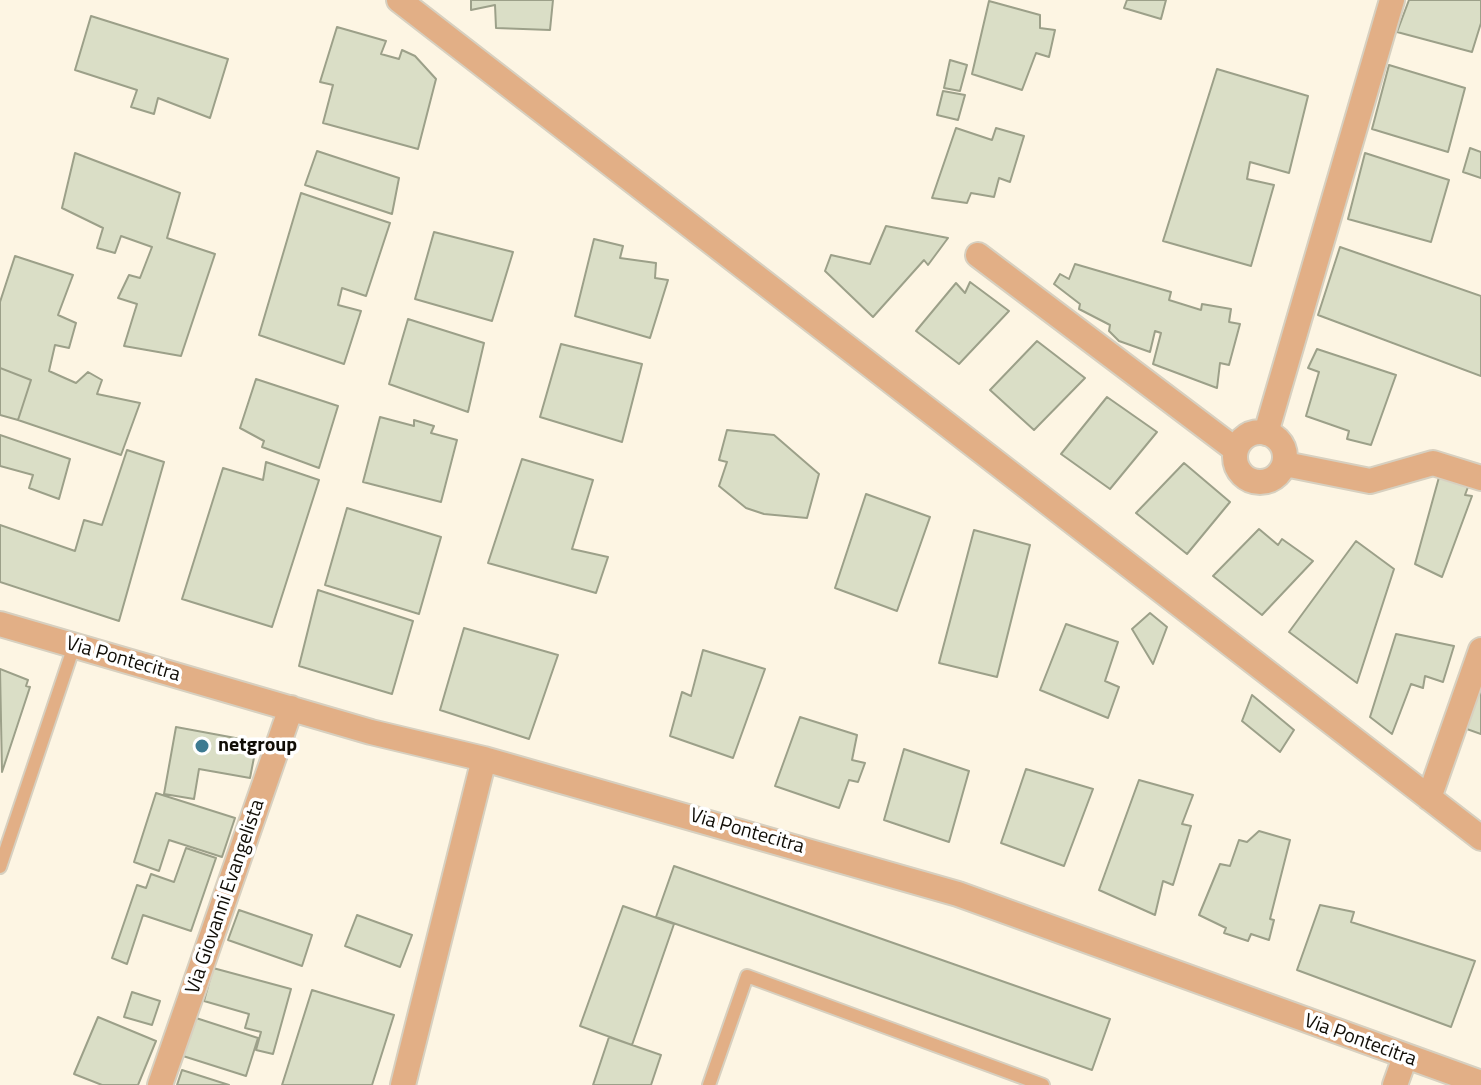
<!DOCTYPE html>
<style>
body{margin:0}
canvas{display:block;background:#fdf5e3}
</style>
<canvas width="1481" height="1085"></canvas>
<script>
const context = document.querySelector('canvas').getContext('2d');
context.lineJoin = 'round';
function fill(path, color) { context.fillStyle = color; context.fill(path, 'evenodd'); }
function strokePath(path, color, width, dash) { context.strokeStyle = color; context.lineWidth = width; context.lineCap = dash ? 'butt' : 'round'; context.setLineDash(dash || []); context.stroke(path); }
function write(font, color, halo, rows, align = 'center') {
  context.font = font + ' "Titillium Web",sans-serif'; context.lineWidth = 7; context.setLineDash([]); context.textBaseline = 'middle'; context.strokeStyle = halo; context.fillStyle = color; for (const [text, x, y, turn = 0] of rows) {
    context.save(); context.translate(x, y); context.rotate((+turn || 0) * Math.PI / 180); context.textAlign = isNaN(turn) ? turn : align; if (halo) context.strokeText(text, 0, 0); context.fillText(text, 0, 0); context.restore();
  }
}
const building = new Path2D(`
 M471 0H553L550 30 496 28 495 5 471 10Z
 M1127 0H1166L1161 19 1124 8Z
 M1409 0H1481V23L1472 52 1397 32Z
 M989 1 1040 15V28L1055 30 1049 57 1036 53 1022 90 972 74Z
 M91 16 228 59 210 118 158 98 154 114 131 107 137 90 75 70Z
 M337 27 386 41 381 54 399 59 402 50 415 56 436 79 418 149 323 123 333 85 320 82Z
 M950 60 967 65 960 91 944 88Z
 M1389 65 1465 88 1448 152 1372 129Z
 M1217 69 1308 96 1289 173 1250 162 1247 179 1274 185 1251 266 1163 241Z
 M943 91 965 95 958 120 937 115Z
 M956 128 992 140 996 128 1024 136 1010 182 999 178 994 197 971 193 967 203 932 198Z
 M1470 148 1481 152V178L1463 172Z
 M317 151 399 178 392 214 305 185Z
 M75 153 180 193 167 238 215 254 181 356 124 346 137 304 118 298 129 275 140 278 152 247 121 236 115 253 97 248 103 228 62 208Z
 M1365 153 1449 180 1431 242 1348 219Z
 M301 193 390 223 366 296 342 288 338 305 361 311 344 364 259 335Z
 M886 226 948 238 928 265 924 260 873 317 825 271 831 255 870 264Z
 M434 232 513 252 492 321 415 299Z
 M594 239 623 246 620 258 656 263 655 278 668 280 650 338 575 316Z
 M1340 247 1481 296V376L1318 315Z
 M15 256 73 275 58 315 76 323 69 348 55 345 49 371 76 383 88 372 102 380 97 394 140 403 121 455 18 420 31 380 0 368V302Z
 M1075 264 1171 292 1169 300 1201 310 1202 304 1231 309 1229 322 1240 324 1229 365 1220 363 1217 388 1153 364 1161 333 1155 331 1150 352 1119 341 1109 331 1110 325 1079 309 1080 304 1054 284 1060 274 1069 279Z
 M970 282 1009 311 959 364 916 331 956 283 965 293Z
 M408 319 484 343 468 412 389 384Z
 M1037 341 1085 378 1034 430 990 390Z
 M561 344 642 364 622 442 540 417Z
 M1317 349 1396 375 1371 445 1347 439 1349 431 1306 416 1319 372 1308 368Z
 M0 368 31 380 18 420 0 415Z
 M256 379 338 406 319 468 262 447 264 441 240 428Z
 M1107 397 1157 432 1110 489 1061 454Z
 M380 417 414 426V420L434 426 431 433 457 440 441 502 363 482Z
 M727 430 774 435 819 474 807 518 764 514 746 508 719 486 727 462 719 460Z
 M0 435 70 459 59 499 29 488 33 475 0 466Z
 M127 450 164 462 119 621 0 582V525L75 551 84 520 102 525Z
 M522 459 593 480 572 549 608 557 596 593 488 563Z
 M266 462 319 480 272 627 182 599 223 468 263 480Z
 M1184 463 1230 502 1187 554 1136 513Z
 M1441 470 1471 479 1465 495 1472 496 1442 577 1415 564Z
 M866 494 930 517 897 611 835 588Z
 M347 508 441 537 419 614 325 585Z
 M1259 529 1278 545 1282 539 1313 561 1262 615 1213 576Z
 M974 530 1030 545 997 677 939 663Z
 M1356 541 1394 569 1357 683 1289 632Z
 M318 590 413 621 392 694 299 666Z
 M1150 613 1167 627 1153 664 1132 629Z
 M1066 624 1118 642 1105 681 1119 687 1108 718 1040 690Z
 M464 628 558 655 529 739 440 710Z
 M1396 634 1454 646 1443 682 1425 676 1423 688 1411 684 1392 734 1370 717Z
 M703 650 765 669 733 758 670 736 682 692 691 696Z
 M0 669 28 680 26 686 30 687 2 772Z
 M1481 676V734L1464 728Z
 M1252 695 1294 730 1280 752 1242 721Z
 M800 717 857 735 852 760 865 763 858 782 849 780 839 808 775 786Z
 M176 727 257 742 250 778 199 769 194 799 164 794Z
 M904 749 969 771 949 842 884 820Z
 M1026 769 1093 789 1064 866 1001 843Z
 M1139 780 1193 795 1182 824 1191 826 1173 885 1163 881 1155 915 1099 890Z
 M156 793 235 818 222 857 169 840 159 871 134 862Z
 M1259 831 1290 840 1270 919 1274 920 1269 940 1251 934 1248 941 1224 933 1226 928 1199 915 1220 864 1230 866 1239 840 1247 842Z
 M186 848 216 858 191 931 143 915 127 964 112 958 137 885 146 888 151 874 174 882Z
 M674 866 1110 1019 1092 1070 656 917Z
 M1320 905 1354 912 1351 922 1475 961 1451 1027 1297 970Z
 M623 906 674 924 632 1045 580 1026Z
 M239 910 312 935 302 966 228 940Z
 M357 915 412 935 400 967 345 946Z
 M213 968 291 989 273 1054 256 1050 261 1032 245 1028 249 1014 204 1001Z
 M312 990 394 1015 372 1085H282Z
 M132 992 160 1001 152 1025 124 1017Z
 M98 1017 156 1041 138 1085H102L74 1074Z
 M196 1018 258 1038 246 1076 183 1056Z
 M609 1037 661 1055 651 1085H593Z
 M182 1070 229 1085H177Z`);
fill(building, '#dadec6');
strokePath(building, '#9ca089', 2);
const service = new Path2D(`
 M0 867 74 646
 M709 1085 747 976 1043 1085`);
const minor = new Path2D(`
 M399 0 1481 838
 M978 255 1236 450
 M1235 457a25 25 0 1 1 50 0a25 25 0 1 1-50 0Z
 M1266 433 1392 0
 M1285 464 1370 481 1433 463 1481 478
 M0 624 371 732 484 759 958 894 1481 1083
 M1429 798 1481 650
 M160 1085 291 708
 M403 1085 484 759
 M1395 1085 1405 1057`);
strokePath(service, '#d7d0c0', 16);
strokePath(minor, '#d7d0c0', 28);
strokePath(service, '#e2af86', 12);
strokePath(minor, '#e2af86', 24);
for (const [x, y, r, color] of [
 [202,746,8,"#3d7a91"]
]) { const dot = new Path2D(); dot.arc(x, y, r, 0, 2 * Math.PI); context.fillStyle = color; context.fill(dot); strokePath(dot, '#fff', 3); }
write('20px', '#100d06', '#fff', [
 ["Via Pontecitra",123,660,16],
 ["Via Pontecitra",747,832,16],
 ["Via Giovanni Evangelista",226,897,-71],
 ["Via Pontecitra",1360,1041,20]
]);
write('bold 20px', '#100d06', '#fff', [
 ["netgroup",218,746]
], 'left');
</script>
